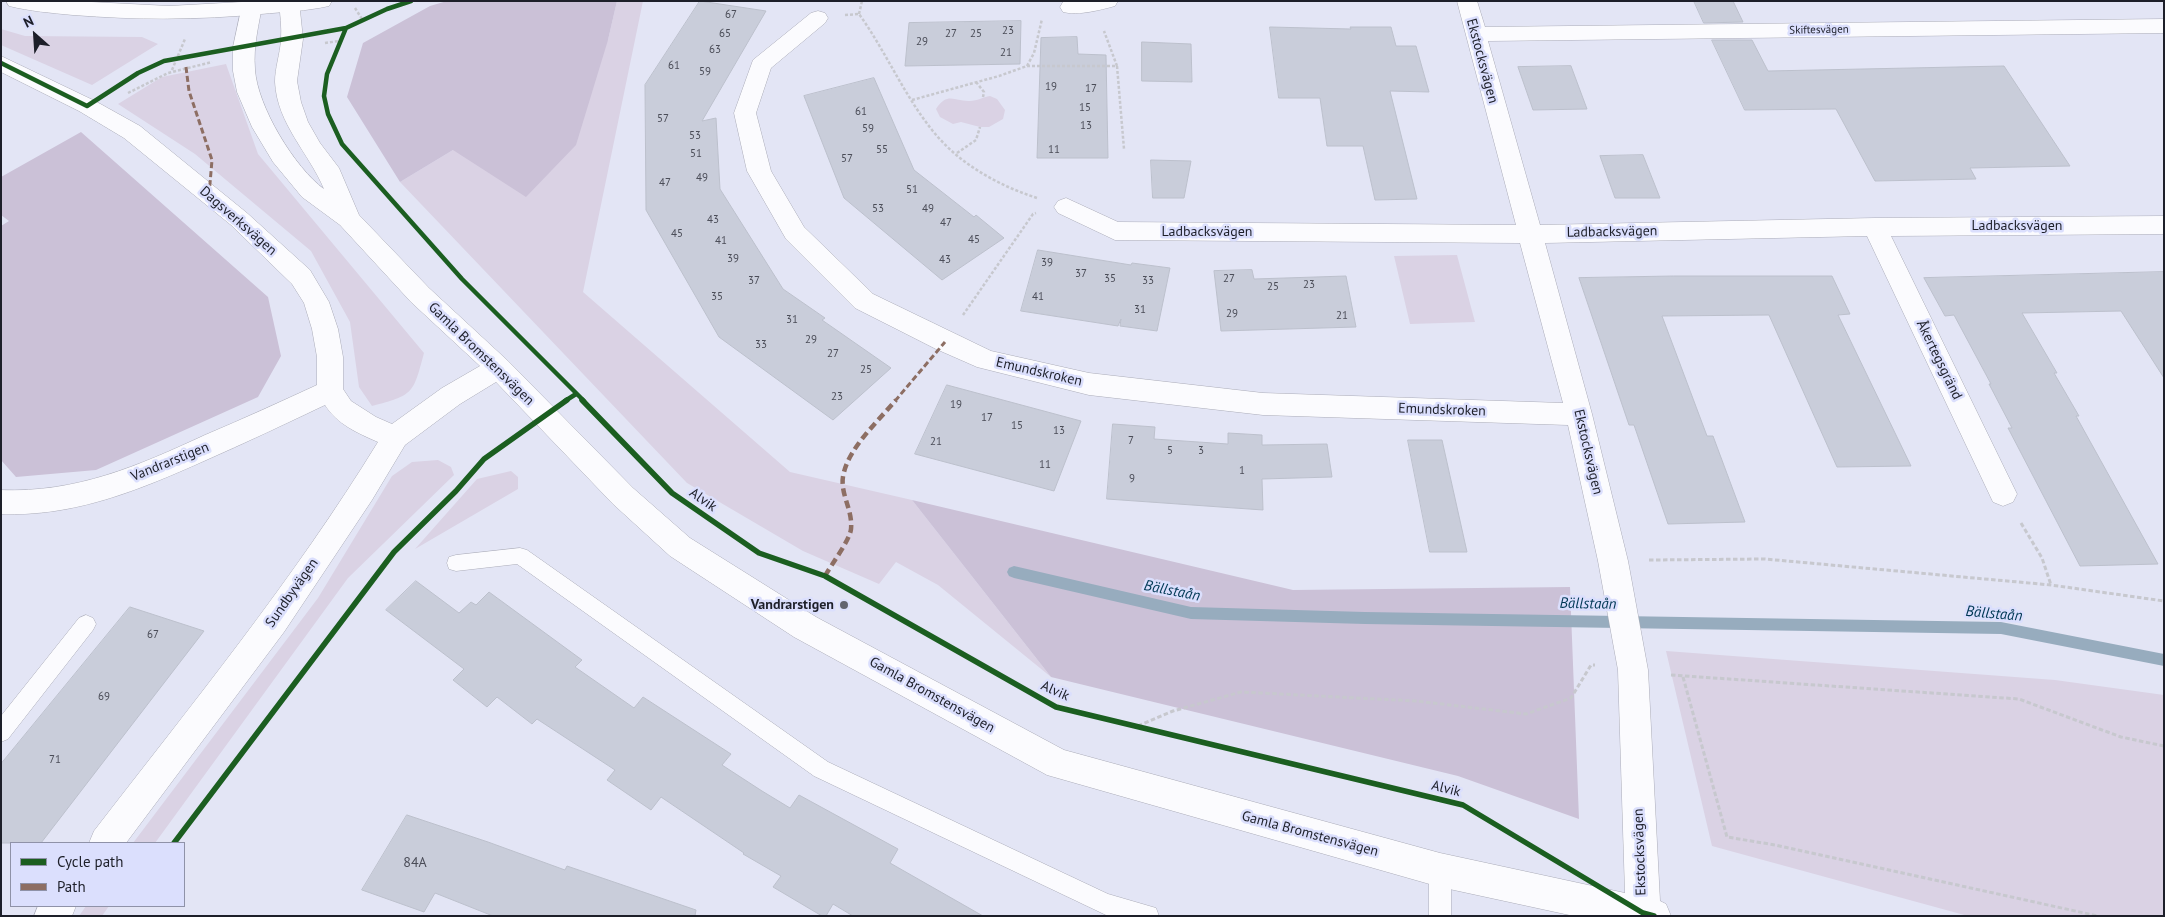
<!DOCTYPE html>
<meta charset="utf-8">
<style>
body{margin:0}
#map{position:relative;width:2165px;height:917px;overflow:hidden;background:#e3e5f5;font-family:"PT Sans",sans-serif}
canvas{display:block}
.frame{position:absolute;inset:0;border:2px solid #1d1f29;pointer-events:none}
.legend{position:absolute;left:10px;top:842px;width:175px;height:65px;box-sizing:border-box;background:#dbdffd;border:1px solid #8f92a8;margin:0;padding:6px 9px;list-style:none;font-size:15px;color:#1d1f29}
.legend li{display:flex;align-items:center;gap:10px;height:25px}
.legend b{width:25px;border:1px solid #8f92a8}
.north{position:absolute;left:10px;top:10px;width:50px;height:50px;-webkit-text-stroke:4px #dbdffd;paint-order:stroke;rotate:334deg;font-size:14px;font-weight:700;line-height:20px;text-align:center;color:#1d1f29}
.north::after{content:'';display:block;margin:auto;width:18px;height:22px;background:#1d1f29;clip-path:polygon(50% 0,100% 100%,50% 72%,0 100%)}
</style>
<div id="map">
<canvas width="2165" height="917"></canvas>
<div class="frame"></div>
<ul class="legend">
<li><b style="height:6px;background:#1b5e20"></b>Cycle path</li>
<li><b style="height:6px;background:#8d6e63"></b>Path</li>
</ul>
<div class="north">N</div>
</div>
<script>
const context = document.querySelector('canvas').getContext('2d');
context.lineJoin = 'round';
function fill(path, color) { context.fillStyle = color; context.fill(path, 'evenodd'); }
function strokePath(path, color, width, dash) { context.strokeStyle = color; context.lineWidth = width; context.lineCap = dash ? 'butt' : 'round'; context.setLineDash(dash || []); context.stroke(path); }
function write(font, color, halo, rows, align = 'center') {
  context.font = font + ' "PT Sans",sans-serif'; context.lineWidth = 5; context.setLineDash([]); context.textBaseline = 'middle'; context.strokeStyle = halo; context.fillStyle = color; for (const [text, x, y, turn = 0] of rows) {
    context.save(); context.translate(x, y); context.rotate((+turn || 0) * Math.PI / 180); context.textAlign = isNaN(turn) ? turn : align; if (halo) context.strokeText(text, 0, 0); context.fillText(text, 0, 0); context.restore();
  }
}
fill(new Path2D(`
 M617 1H643L583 292 790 472 912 500 1051 677 938 585 896 562 879 584 803 551 687 483 400 182 453 150 608 40Z
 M1 29 25 36 142 37 158 44 92 85 1 45Z
 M226 64 258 154 424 353C413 394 414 395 372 406L359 387 350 322 311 251 195 154 118 104 162 77Z
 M990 96 997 99 1005 110 1003 119 989 127H980L961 122 953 124 940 117 936 109C948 91 955 102 970 101 977 101 983 97 990 96Z
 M1457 255 1475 322 1410 324 1394 256Z
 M438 460 451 467 454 475 348 578 155 843H133L318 598 392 476 412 462Z
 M511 471 518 477V489L415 549 477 479Z
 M1666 651 2055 680 2164 695V916H1968L1712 846Z
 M86 906H109L102 916H79Z`), '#dad2e4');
fill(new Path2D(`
 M447 1H617L608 40 576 145 526 197 453 150 400 182 347 97 363 43 430 6Z
 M81 132 268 297 281 356 258 397 96 470 16 477 1 460V226L9 221 1 215V177Z
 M912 500 1293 590 1570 587 1579 819 1458 776 1051 677Z`), '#cbc1d7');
fill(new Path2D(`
 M1014 566 1191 607 1365 612 2001 622 2164 654V666L2001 634 1365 624 1191 619 1014 578 1009 576 1007 572 1009 568Z`), '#97acbe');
const building = new Path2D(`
 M700 1 766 11 702 121 716 118 720 189 783 289 825 318 822 320 891 368 833 420 719 337 646 210 645 85Z
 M1694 1H1733L1743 22 1704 23Z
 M1021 21 1020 64 905 66 909 23Z
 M1270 27 1351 29 1350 27H1391L1396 46H1416L1429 92 1390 91 1417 199 1375 200 1363 146H1327L1320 98H1279Z
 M1077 37 1078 54 1106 55 1108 158H1037L1041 38Z
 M1712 40H1752L1768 71 2004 66 2070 166 1970 168 1976 179 1875 181 1836 109 1745 110Z
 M1142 42 1191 44 1192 82 1142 81Z
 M1571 66 1587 109 1533 110 1518 67Z
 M874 78 914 170 974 217 976 215 1004 238 942 280 844 198 804 96Z
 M1643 155 1660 198H1615L1600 156Z
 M1151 160 1191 161 1184 198H1153Z
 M1038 250 1131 265 1132 263 1170 268 1157 331 1120 326 1121 319 1118 326 1021 311Z
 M1252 270 1254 279 1346 276 1356 327 1221 331 1214 271Z
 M2164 272V378L2121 311 2022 313 2057 373H2054L2079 416H2076L2158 564 2080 566 2008 428H2012L1989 384H1991L1954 315 1945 316 1924 278Z
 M1674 276H1832L1850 314 1838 315 1911 466 1837 467 1769 315 1662 316 1707 436H1713L1745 522 1668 524 1634 425H1629L1579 278Z
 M947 385 1081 421 1054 491 915 454Z
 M1113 424 1155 427 1154 439 1228 444V433L1262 435V445L1327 444 1332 477 1262 479 1263 510 1107 499Z
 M1408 440H1442L1467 552H1430Z
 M416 581 459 613 471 602 476 605 489 592 582 660 575 667 634 708 643 697 731 754 722 765 762 791 790 808 799 795 898 849 890 863 983 916H853L833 904 826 916H822L773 887 781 876 743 854 744 853 661 797 651 810 607 780 615 770 537 719 532 724 497 697 487 707 453 680 464 669 386 610Z
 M130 607 204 631 41 843H1V764Z
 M407 815 488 842 565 870 567 866 696 910 695 916H493L435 893 424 912 362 890Z`);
fill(building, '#c9cdda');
strokePath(building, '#bcc0cc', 1);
const lane = new Path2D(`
 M520 548 527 550 828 762 1108 894 1156 908 1159 916 1106 915 814 776 517 564 456 571 449 569 447 563 449 557 456 555Z
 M86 615 93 618 96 624 93 630 8 739 1 742V716L79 618Z
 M1440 859 1448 862 1451 870V916H1429V870L1432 862Z`);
const street = new Path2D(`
 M243 1H263C259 24 253 46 255 69 257 106 295 168 324 189 309 153 277 124 275 82 275 68 280 54 281 40 282 27 280 14 279 1H299L303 39 297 81 301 102 308 122 320 143 339 168 359 215 429 288 508 361 633 488 690 538 816 617 1064 750 1440 853 1625 893 1618 670 1598 561 1568 425 1263 415 1089 395 977 367 936 349 855 308 786 239 747 171 734 113 753 60 811 13 818 11 825 13 828 18 825 23 771 68 756 113 771 171 804 227 873 294 991 351 1089 373 1263 393 1563 403 1520 243 1115 240 1058 213 1054 207 1058 201 1066 198 1118 222 1516 225 1457 1H1477L1485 27 2164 19V33L1488 41 1540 225 1875 218 2164 216V234L1891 236 2017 494 2013 502 2003 506 1993 502 1867 236 1545 243 1592 414 1628 561 1648 670 1660 901 1666 904 1671 916H1574L1440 887 1047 775 794 637 670 556 613 504 496 382 460 404 405 445 372 500 284 632 126 843H89L94 831C192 704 294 579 378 442 357 433 337 424 325 405 285 424 245 443 204 461 139 490 74 517 1 514V490C76 493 138 466 205 435 243 419 280 402 317 385V357L312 329 304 303 292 284 231 225 124 138 79 111 1 72V56L95 101 140 126 247 213 310 270 329 302 338 329 343 357V389L351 401 376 417 392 424 442 388 480 366 411 302 340 225 302 197 273 162 252 127 237 92 233 71V47Z
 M1067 1H1118L1115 6C1100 10 1078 16 1063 12L1060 7 1063 2Z
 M38 906H76L72 916H34Z`);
const secondary = new Path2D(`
 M6 1H72L169 6 260 1H332L329 6C307 11 283 12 261 14 199 20 136 20 73 15 52 13 29 11 9 6Z`);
strokePath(lane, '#abacb8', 1);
strokePath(street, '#abacb8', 1);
strokePath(secondary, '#abacb8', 1);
strokePath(new Path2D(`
 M355 8 362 19
 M859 14 862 1
 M845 15 859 14C887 53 906 100 937 136 963 166 1000 186 1037 198
 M325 43 339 41
 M1027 66H1117L1104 31
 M1117 66 1124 149
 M172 70 185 39
 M976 82 984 92 983 97
 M128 93 168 73 212 62
 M912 100 999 76 1027 66 1034 53 1042 19
 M957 153 976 140 980 127
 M963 315 1033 214 1036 213`), '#c7c8ce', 2.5, [3, 2]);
strokePath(new Path2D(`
 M2021 523 2042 558 2051 585
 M1649 560 1765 559 2051 585 2164 601
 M1671 675 2019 699 2121 737 2164 746
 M1683 677 1727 837 1775 845 2098 916
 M1138 726 1173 711 1241 692 1416 701 1526 714 1571 698 1591 665H1595`), '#c7c8ce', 3, [4.5, 2.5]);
fill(lane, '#fbfbfe');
fill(street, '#fbfbfe');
fill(secondary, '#fbfbfe');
strokePath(new Path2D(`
 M186 67 189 91 212 160 209 195
 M895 401 945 342`), '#8d6e63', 3, [6, 3]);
strokePath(new Path2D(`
 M825 576C831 565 850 540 851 529 853 508 838 492 844 472 850 447 879 420 896 400`), '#8d6e63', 4.5, [8, 4.5]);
strokePath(new Path2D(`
 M346 28 327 74 324 96 328 114 342 144 462 279 584 401
 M1 63 87 106 138 73 164 61 346 28 387 9 411 1
 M565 401 576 394`), '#1b5e20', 4.5);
strokePath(new Path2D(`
 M582 400 672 493 759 553 825 576 1056 707 1463 805 1643 913 1654 916
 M174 843 394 552 456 491 484 459 567 400`), '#1b5e20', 5.5);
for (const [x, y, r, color] of [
 [844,605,5,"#626470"]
]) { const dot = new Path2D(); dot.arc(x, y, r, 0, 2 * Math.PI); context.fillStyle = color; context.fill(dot); strokePath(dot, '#dbdffd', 2); }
write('11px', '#4a4c57', null, [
 ["67",731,15],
 ["23",1008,31],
 ["65",725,34],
 ["27",951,34],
 ["25",976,34],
 ["29",922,42],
 ["63",715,50],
 ["21",1006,53],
 ["61",674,66],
 ["59",705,72],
 ["19",1051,87],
 ["17",1091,89],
 ["15",1085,108],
 ["61",861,112],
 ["57",663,119],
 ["13",1086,126],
 ["59",868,129],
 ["53",695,136],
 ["55",882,150],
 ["11",1054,150],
 ["51",696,154],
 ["57",847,159],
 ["49",702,178],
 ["47",665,183],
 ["51",912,190],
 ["53",878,209],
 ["49",928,209],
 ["43",713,220],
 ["47",946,223],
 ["45",677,234],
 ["45",974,240],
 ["41",721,241],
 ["39",733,259],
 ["43",945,260],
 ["39",1047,263],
 ["37",1081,274],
 ["35",1110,279],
 ["27",1229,279],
 ["37",754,281],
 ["33",1148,281],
 ["23",1309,285],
 ["25",1273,287],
 ["35",717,297],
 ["41",1038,297],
 ["31",1140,310],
 ["29",1232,314],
 ["21",1342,316],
 ["31",792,320],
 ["29",811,340],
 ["33",761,345],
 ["27",833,354],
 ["25",866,370],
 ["23",837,397],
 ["19",956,405],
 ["17",987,418],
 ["15",1017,426],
 ["13",1059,431],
 ["7",1131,441],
 ["21",936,442],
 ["5",1170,451],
 ["3",1201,451],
 ["11",1045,465],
 ["1",1242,471],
 ["9",1132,479],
 ["67",153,635],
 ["69",104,697],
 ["71",55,760]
]);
write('11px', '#1d1f29', '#dbdffd', [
 ["Skiftesvägen",1819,30,-1]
]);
write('14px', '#1d1f29', '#dbdffd', [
 ["Ekstocksvägen",1482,61,75],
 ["Dagsverksvägen",238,221,41],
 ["Ladbacksvägen",2017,226],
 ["Ladbacksvägen",1207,232],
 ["Ladbacksvägen",1612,232,-1],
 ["Gamla Bromstensvägen",481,354,44],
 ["Åkertegsgränd",1939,360,64],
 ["Emundskroken",1039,372,13],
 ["Emundskroken",1442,410,2],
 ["Ekstocksvägen",1588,452,77],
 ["Vandrarstigen",170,462,-22],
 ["Alvik",703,500,35],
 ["Sundbyvägen",292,593,-55],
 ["Alvik",1055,691,24],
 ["Gamla Bromstensvägen",932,695,29],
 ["Alvik",1446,789,14],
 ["Gamla Bromstensvägen",1310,834,15],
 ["Ekstocksvägen",1640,852,-92]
]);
write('bold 14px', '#1d1f29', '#dbdffd', [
 ["Vandrarstigen",834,605]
], 'right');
write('14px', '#4a4c57', null, [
 ["84A",415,863]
]);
write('italic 15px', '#003855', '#dbdffd', [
 ["Bällstaån",1172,591,11],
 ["Bällstaån",1588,604,1],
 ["Bällstaån",1994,614,5]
]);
</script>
